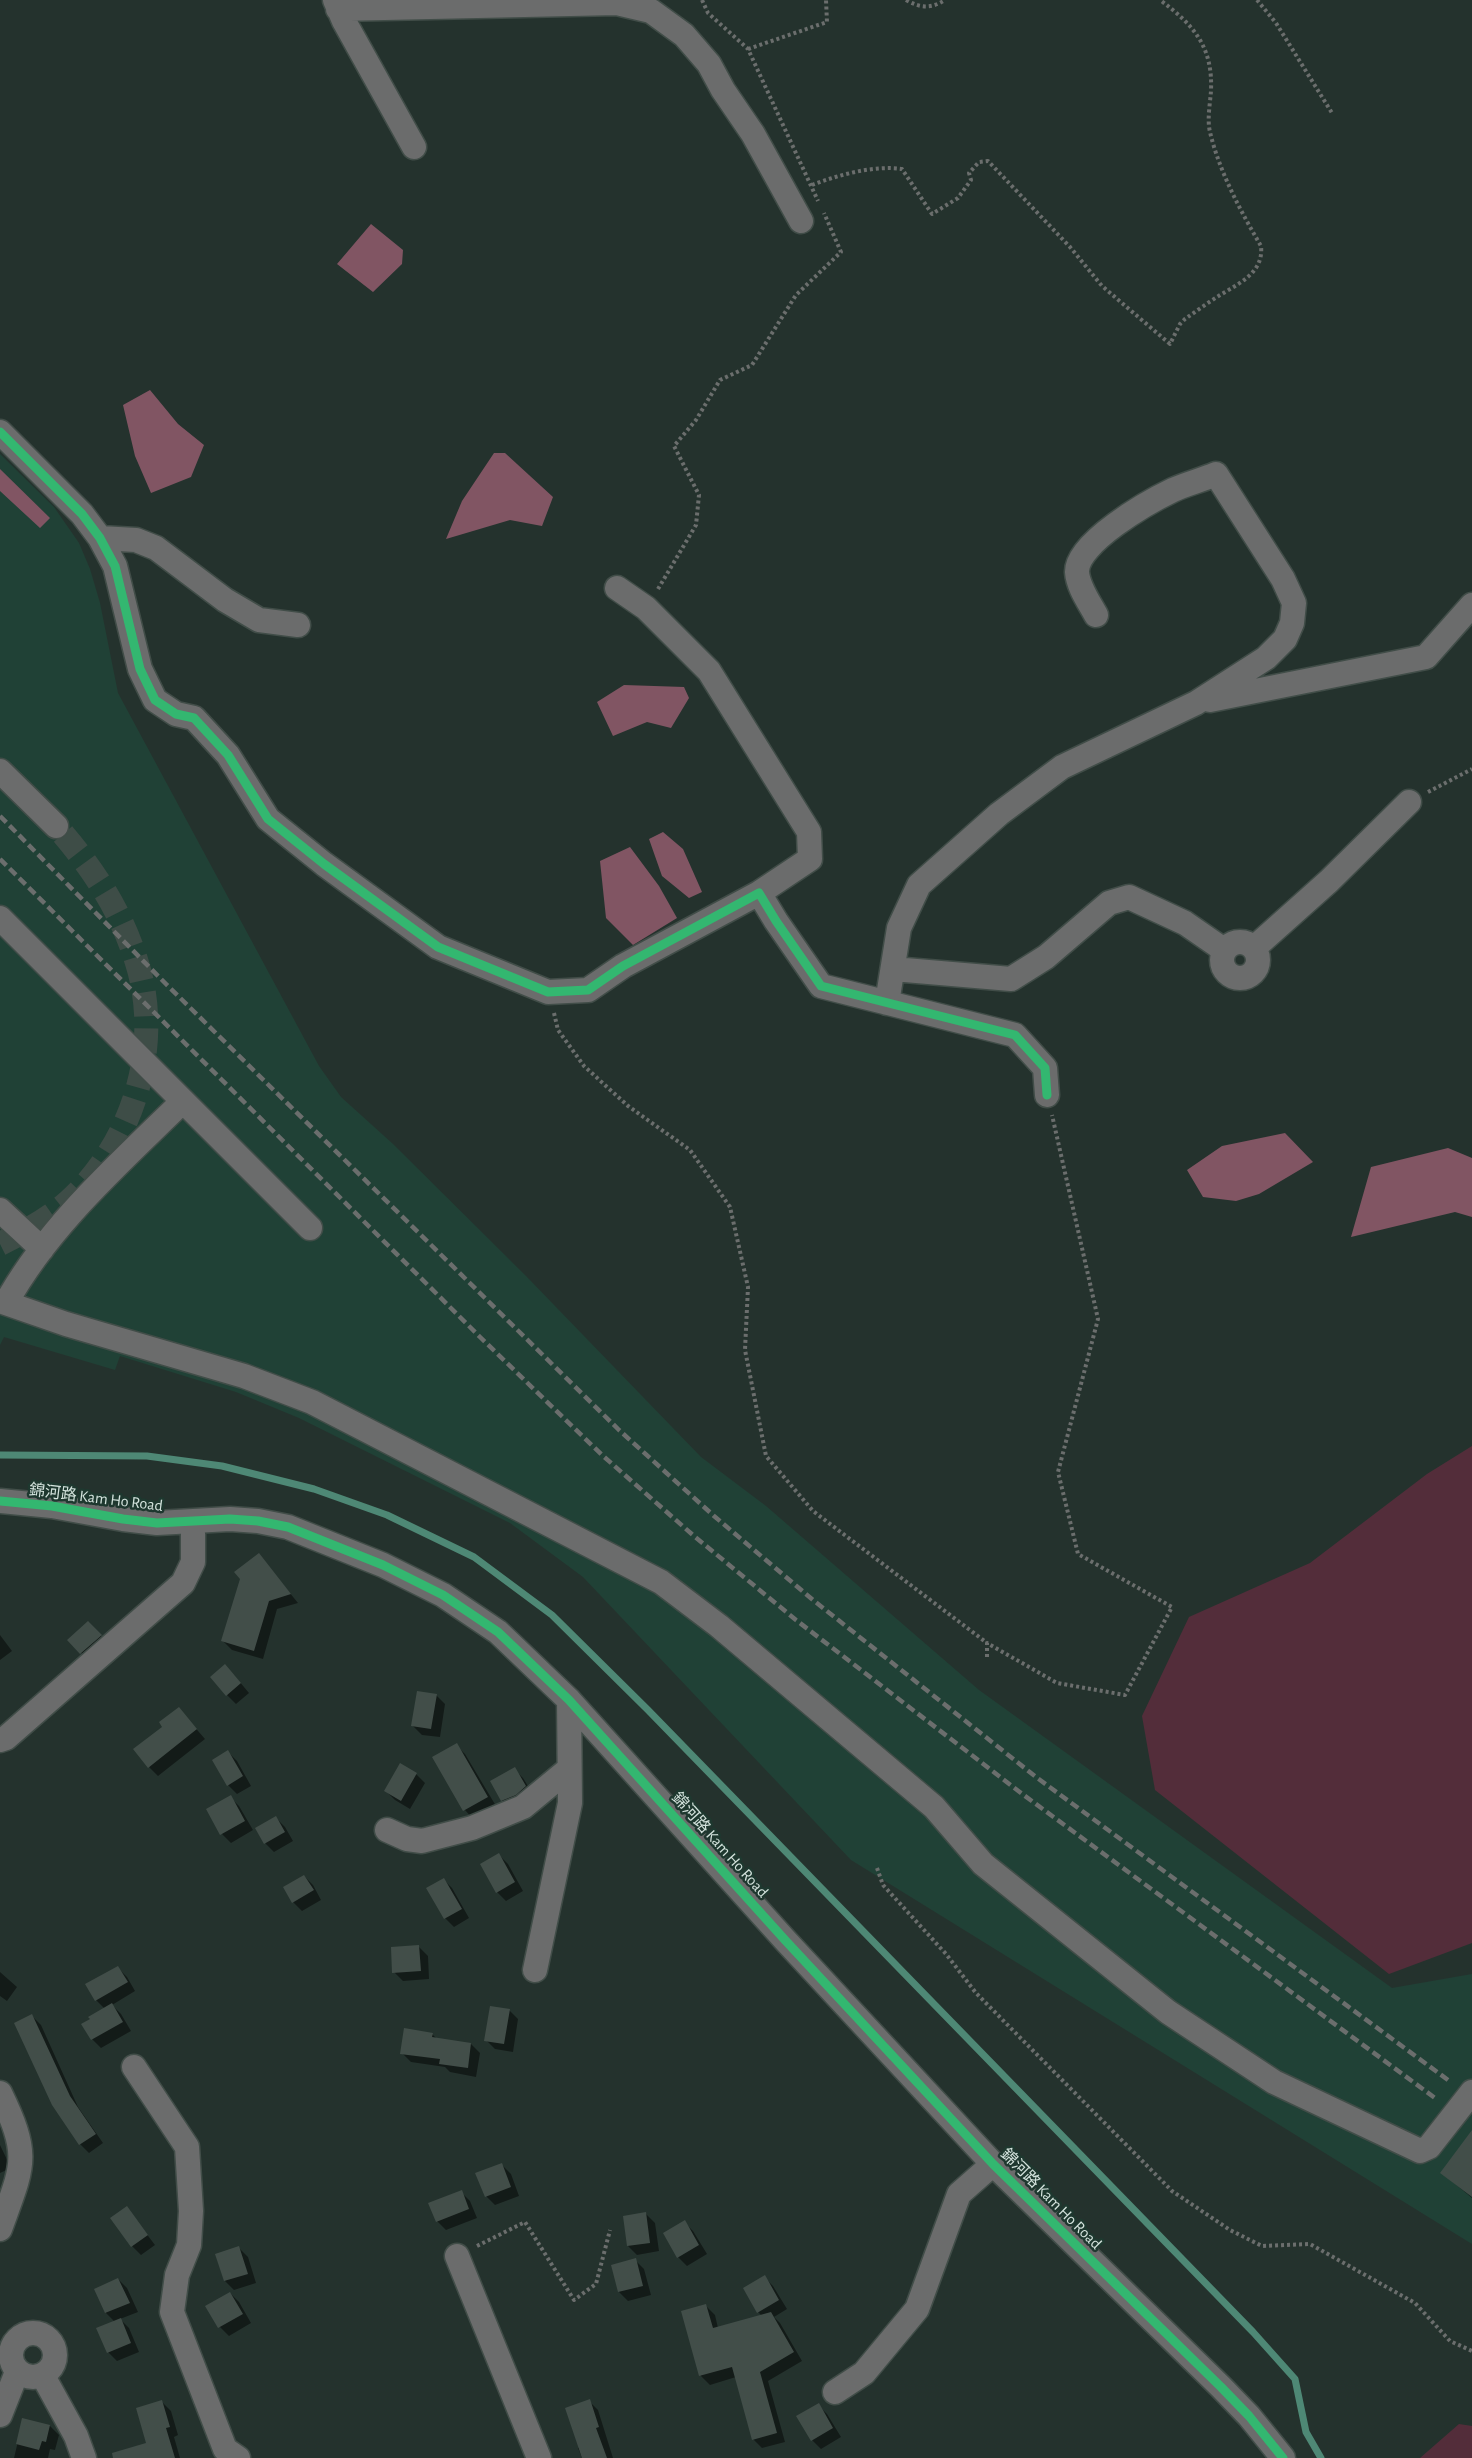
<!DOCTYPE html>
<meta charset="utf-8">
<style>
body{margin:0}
canvas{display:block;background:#24322d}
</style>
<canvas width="1472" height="2458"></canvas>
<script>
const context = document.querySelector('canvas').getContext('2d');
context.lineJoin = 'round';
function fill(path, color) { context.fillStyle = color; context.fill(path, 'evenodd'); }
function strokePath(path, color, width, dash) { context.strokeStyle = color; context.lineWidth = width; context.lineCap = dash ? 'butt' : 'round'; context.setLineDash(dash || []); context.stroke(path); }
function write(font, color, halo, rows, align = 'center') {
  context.font = font + ' "Alegreya Sans","Noto Sans TC",sans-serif'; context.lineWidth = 5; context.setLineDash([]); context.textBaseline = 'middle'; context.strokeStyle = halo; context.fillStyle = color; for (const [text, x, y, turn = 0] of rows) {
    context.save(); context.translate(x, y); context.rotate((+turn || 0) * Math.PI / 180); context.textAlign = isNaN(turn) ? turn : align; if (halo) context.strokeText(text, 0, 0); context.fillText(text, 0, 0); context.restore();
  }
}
fill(new Path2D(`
 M0 454 54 507 79 543 90 569 100 603 118 693 319 1066 341 1097 393 1144 526 1276 701 1457 766 1506 979 1690 1392 1988 1472 1974V2244L851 1860 583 1577 510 1523 299 1418 236 1392 120 1356 115 1370 4 1337 0 1345Z`), '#204136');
fill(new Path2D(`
 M1472 1446V1943L1389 1974 1155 1790 1142 1716 1189 1617 1310 1563 1427 1474Z
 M1459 2424 1472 2426V2458H1420Z`), '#532d3a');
fill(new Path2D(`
 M371 224 403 250 402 264 373 292 337 264Z
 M150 390 178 424 204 445 191 477 151 493 135 456 123 405Z
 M494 453H505L553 497 542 526 510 520 446 539 462 501Z
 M0 469 50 518 40 528 0 491Z
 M624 685 684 687 689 698 671 728 647 722 613 736 597 702Z
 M663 832 683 849 702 892 689 898 662 876 649 839Z
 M630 847 659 886 677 918 633 945 606 918 600 861Z
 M1285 1133 1313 1162 1259 1194 1236 1201 1203 1197 1187 1170 1222 1146Z
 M1448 1148 1472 1158V1217L1455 1212 1351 1237 1371 1167Z`), '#815563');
fill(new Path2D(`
 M259 1555 298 1603 277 1609 263 1659 232 1650 223 1641Z
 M88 1623 110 1645 90 1662 70 1641Z
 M0 1635 12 1651 0 1660Z
 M234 1675 249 1693 236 1704 227 1695Z
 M436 1695 445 1704 440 1737 422 1735 413 1726Z
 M179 1709 205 1739 158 1776 149 1767 165 1727Z
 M456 1745 465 1754 496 1806 473 1819 465 1810 434 1758Z
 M228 1752 237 1761 251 1786 237 1794 228 1785Z
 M514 1769 523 1778 534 1796 511 1809 502 1800Z
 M416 1774 425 1783 410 1809 395 1800 386 1791Z
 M230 1797 239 1806 253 1830 231 1843 222 1834Z
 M276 1818 285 1827 293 1841 274 1852 265 1843Z
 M499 1855 508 1864 523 1891 506 1901 497 1892Z
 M304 1876 313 1885 321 1900 302 1911 293 1902Z
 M443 1879 452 1888 469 1918 454 1927 445 1918Z
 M419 1947 428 1956 429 1979 403 1981 394 1972Z
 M118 1968 127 1977 135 1991 112 2005 121 2014 131 2031 101 2048 92 2039 83 2024 105 2009 96 2000Z
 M0 1972 17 1987 7 2001 0 1996Z
 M509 2010 518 2019 513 2052 495 2049 486 2040Z
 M32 2016 41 2025 78 2107 103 2143 89 2153 80 2144Z
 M432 2034 437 2039 471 2044 480 2053 476 2077 450 2072 445 2067 411 2062 402 2053Z
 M1472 2132V2198L1442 2173Z
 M0 2145 11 2168 0 2173Z
 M502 2165 511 2174 519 2196 495 2205 486 2196Z
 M461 2192 470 2201 477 2218 446 2230 437 2221Z
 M127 2208 155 2245 141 2255 132 2246Z
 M646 2214 655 2223 659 2251 637 2255 628 2246Z
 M684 2222 693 2231 707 2254 687 2266 678 2257Z
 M239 2248 248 2257 256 2283 234 2290 225 2281Z
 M635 2260 644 2269 651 2295 628 2301 619 2292Z
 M764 2277 773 2286 787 2309 774 2317 780 2323 802 2361 768 2381 785 2442 762 2448 753 2439 736 2377 710 2385 701 2376 683 2312 706 2306 715 2315 718 2328 762 2316 758 2312Z
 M118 2279 127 2288 138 2312 120 2319 129 2328 139 2352 117 2361 108 2352 115 2322 106 2313 96 2289Z
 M230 2293 239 2302 251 2323 229 2336 220 2327 207 2307Z
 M589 2401 598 2410 613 2458H582L578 2448 580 2447Z
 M162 2402 171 2411 178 2435 174 2437 180 2458H148V2444Z
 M818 2405 827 2414 841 2437 821 2449 812 2440Z
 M23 2420 50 2426 59 2435 55 2450 50 2449 48 2458H14Z`), '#0007');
strokePath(new Path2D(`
 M0 1455 147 1456 222 1466 314 1489 387 1515 474 1557 552 1615 648 1710 1253 2332 1295 2379 1306 2432 1321 2458`), '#4e8875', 7);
fill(new Path2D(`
 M259 1553 291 1594 269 1601 254 1651 221 1641 240 1579 234 1572Z
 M88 1621 102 1635 80 1654 67 1640Z
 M225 1664 241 1683 226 1696 210 1677Z
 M417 1691 437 1694 431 1729 411 1726Z
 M179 1707 197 1729 148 1768 133 1749 162 1727 159 1722Z
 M457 1743 488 1797 463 1811 432 1757Z
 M228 1750 243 1776 227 1786 212 1760Z
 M400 1763 417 1773 401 1801 384 1791Z
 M515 1767 526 1786 516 1795 501 1801 490 1781Z
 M231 1795 245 1821 220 1835 206 1809Z
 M276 1816 285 1832 264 1844 255 1828Z
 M499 1853 515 1882 496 1893 480 1864Z
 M304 1875 314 1890 292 1903 283 1887Z
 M444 1878 462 1909 444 1919 426 1888Z
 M419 1945 421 1971 392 1973 391 1947Z
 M118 1966 128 1982 95 2001 85 1984Z
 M112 2003 123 2022 91 2040 81 2024 90 2019 88 2017Z
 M490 2006 510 2009 504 2044 484 2041Z
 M32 2014 70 2096 96 2134 79 2145 52 2105 14 2023Z
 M404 2028 433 2033 432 2037 471 2043 468 2068 439 2064 440 2059 400 2054Z
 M1472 2130V2197L1440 2173Z
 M502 2163 511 2187 485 2197 475 2173Z
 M462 2190 469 2209 436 2222 428 2203Z
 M127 2206 148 2235 131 2247 110 2218Z
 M646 2212 650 2243 627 2246 623 2216Z
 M685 2220 699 2245 677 2258 663 2233Z
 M239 2246 248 2274 224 2281 215 2254Z
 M636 2258 643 2286 618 2292 611 2265Z
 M765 2275 779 2300 757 2313 743 2288Z
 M118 2278 130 2303 105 2313 94 2289Z
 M230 2292 243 2314 218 2328 205 2306Z
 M706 2304 713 2328 771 2312 794 2352 760 2372 777 2433 752 2440 732 2367 699 2376 681 2311Z
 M121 2318 131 2343 107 2353 96 2328Z
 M590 2399 599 2427 596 2428 607 2458H582L565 2408Z
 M162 2400 170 2427 166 2428 175 2458H113L112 2453 146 2443 136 2408Z
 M819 2403 833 2428 811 2441 796 2416Z
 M22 2418 50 2425 46 2442 42 2441 39 2450 16 2444Z`), '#424e49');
strokePath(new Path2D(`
 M0 1244C24 1232 49 1219 69 1201 133 1143 163 1046 137 963 121 910 92 867 56 826`), '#3e4d47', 24, [24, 12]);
const minor = new Path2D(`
 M335 0 344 21 414 147
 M338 9 617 3 651 11 684 35 709 64 723 90 753 134 801 221
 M0 432 82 514 100 538 115 566 140 669 155 700 176 714 194 718 228 755 268 819 324 864 438 947 548 992 588 990 623 966 759 893 776 921 821 986 1015 1035 1045 1068 1047 1095
 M100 538 136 540 156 548 225 600 259 620 298 625
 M617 588 646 608 709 671 809 832 810 859 759 893
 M1210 700 1426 657 1472 605
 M0 771 56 826
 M0 918 310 1228
 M1222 960a18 18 0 1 1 36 0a18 18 0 1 1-36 0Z
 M1254 948 1329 881 1409 802
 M893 969 1011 979 1046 957 1109 903 1129 897 1185 923 1224 950
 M887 1003 899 928 919 885 999 814 1062 767 1196 703 1266 658 1285 639 1292 623 1294 603 1283 579 1216 474C1202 480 1186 484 1173 490 1148 502 1076 543 1077 572 1078 587 1089 602 1096 615
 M0 1210 42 1249
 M0 1301 66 1324 244 1376 312 1402 661 1582 719 1626 934 1807 983 1864 1168 2012 1274 2082 1420 2151 1429 2147 1472 2092
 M6 1303C49 1225 120 1163 183 1101
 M0 1501 52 1506 123 1519 157 1523 230 1519 258 1521 288 1527 383 1565 443 1595 498 1632 569 1700 785 1940 993 2164 1221 2387 1249 2416 1283 2458
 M0 1740 6 1738 183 1583 193 1562V1522
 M387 1830 407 1839 422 1841 472 1828 523 1807 569 1769
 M535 1970 570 1803 569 1700
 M134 2067 187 2147 191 2211 189 2245 177 2275 172 2312 225 2449 238 2458
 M0 2093C31 2157 23 2165 0 2229
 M457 2256 539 2458
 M11 2355a22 22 0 1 1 44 0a22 22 0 1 1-44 0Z
 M43 2376 76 2436 84 2458
 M835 2392 864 2373 917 2309 959 2194 993 2164
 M0 2415 17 2372`);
strokePath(minor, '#414d48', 27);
strokePath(new Path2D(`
 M702 0 708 13 748 49 818 201
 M906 0C920 8 931 9 945 0
 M1257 0 1276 23 1332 113
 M748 49 827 22 826 0
 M812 185C838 175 874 165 902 169L932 214 958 198 971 180 969 173 979 162 988 161 1070 247 1102 286 1170 344 1180 324 1185 319C1195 312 1206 304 1217 297 1237 284 1264 274 1261 246 1241 212 1219 171 1210 132 1207 120 1210 104 1211 91 1213 47 1194 25 1160 0
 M658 589 696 525 699 495 674 446 696 420 720 380 752 365 796 295 841 252 824 213
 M1428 792 1472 769
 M554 1013 558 1030 584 1066 628 1106 690 1150 730 1207 748 1287 745 1350 766 1456 813 1511 987 1643
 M987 1657V1643L1057 1683 1125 1695 1172 1607 1078 1554 1058 1472 1098 1319 1052 1115
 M877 1868 883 1885 946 1954 976 1993 1172 2191 1230 2230 1262 2246 1310 2244 1415 2303 1450 2341 1472 2351
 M477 2246 525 2222 574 2300 596 2284 610 2230`), '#6b6e6d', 4, [3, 3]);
strokePath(minor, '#6b6c6c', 24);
strokePath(new Path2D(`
 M0 816 166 984 619 1430 714 1516 813 1600 1036 1777 1448 2080
 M0 859 480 1337 602 1455 694 1536 796 1620 1021 1793 1435 2098`), '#6b6e6d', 4.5, [9, 4.5]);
strokePath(new Path2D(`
 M0 432 82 514 100 538 115 566 140 669 155 700 176 714 194 718 228 755 268 819 324 864 438 947 548 992 588 990 623 966 759 893 776 921 821 986 1015 1035 1045 1068 1047 1095
 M0 1501 52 1506 123 1519 157 1523 230 1519 258 1521 288 1527 383 1565 443 1595 498 1632 569 1700 785 1940 993 2164 1221 2387 1249 2416 1283 2458`), '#33b770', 9);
write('16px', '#d4e3dd', '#1e382f', [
 ["錦河路 Kam Ho Road",96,1498,7],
 ["錦河路 Kam Ho Road",720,1845,48],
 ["錦河路 Kam Ho Road",1051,2199,45]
]);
</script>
